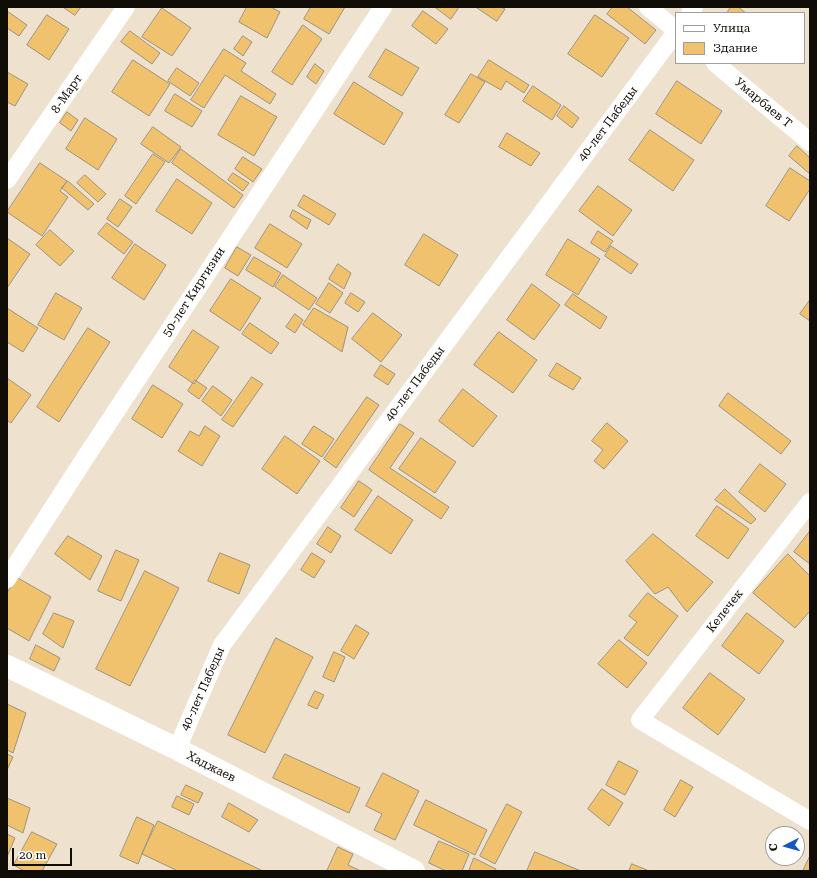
<!DOCTYPE html>
<meta charset="utf-8">
<style>
body{margin:0}
#map{position:relative;width:817px;height:878px;overflow:hidden;background:#eee2ce;font-family:"Roboto Serif",serif}
canvas{display:block}
.frame{position:absolute;inset:0;border:8px solid #100c06;pointer-events:none}
.legend{position:absolute;left:675px;top:12px;width:130px;height:52px;box-sizing:border-box;background:#fff;border:1px solid #9f9e9b;margin:0;padding:5px 7px;list-style:none;font-size:12px;color:#100c06}
.legend li{display:flex;align-items:center;gap:8px;height:20px}
.legend b{width:20px;border:1px solid #9f9e9b}
.north{position:absolute;left:765px;top:826px;width:40px;height:40px;box-sizing:border-box;background:#fff;border:1px solid #9f9e9b;border-radius:50%;rotate:264deg;font-size:11px;font-weight:700;line-height:16px;text-align:center;color:#100c06}
.north::after{content:'';display:block;margin:auto;width:14px;height:18px;background:#1555c1;clip-path:polygon(50% 0,100% 100%,50% 72%,0 100%)}
.scale{position:absolute;left:12px;top:848px;width:60px;height:18px;box-sizing:border-box;border:2px solid #100c06;border-top:0;padding-left:5px;font-size:12px;line-height:14px;white-space:nowrap;color:#100c06;-webkit-text-stroke:3px #fff;paint-order:stroke}
</style>
<div id="map">
<canvas width="817" height="878"></canvas>
<div class="frame"></div>
<ul class="legend">
<li><b style="height:5px;background:#fff"></b>Улица</li>
<li><b style="height:11px;background:#f1c26d"></b>Здание</li>
</ul>
<div class="north">С</div>
<div class="scale">20 m</div>
</div>
<script>
const context = document.querySelector('canvas').getContext('2d');
context.lineJoin = 'round';
function fill(path, color) { context.fillStyle = color; context.fill(path, 'evenodd'); }
function strokePath(path, color, width, dash) { context.strokeStyle = color; context.lineWidth = width; context.lineCap = dash ? 'butt' : 'round'; context.setLineDash(dash || []); context.stroke(path); }
function write(font, color, halo, rows, align = 'center') {
  context.font = font + ' "Roboto Serif",serif'; context.lineWidth = 4; context.setLineDash([]); context.textBaseline = 'middle'; context.strokeStyle = halo; context.fillStyle = color; for (const [text, x, y, turn = 0] of rows) {
    context.save(); context.translate(x, y); context.rotate((+turn || 0) * Math.PI / 180); context.textAlign = isNaN(turn) ? turn : align; if (halo) context.strokeText(text, 0, 0); context.fillText(text, 0, 0); context.restore();
  }
}
const building = new Path2D(`
 M63 7H81L75 15Z
 M247 7H271L280 12 267 38 239 22Z
 M311 7H345L329 34 304 19Z
 M435 7H459L451 19Z
 M476 7H501L505 9 497 21Z
 M613 7H627L656 30 645 44 607 14Z
 M731 7H738L746 13H727Z
 M162 8 191 28 172 56 142 37Z
 M7 11 27 25 19 36 7 28Z
 M423 11 448 29 436 44 412 26Z
 M47 15 69 29 49 60 27 45Z
 M595 15 629 38 602 77 568 54Z
 M303 25 322 39 292 85 272 72Z
 M130 31 160 53 152 64 121 42Z
 M243 36 252 42 243 56 234 49Z
 M224 49 246 63 241 71 276 94 270 104 225 75 204 108 191 100Z
 M386 49 419 68 402 96 369 77Z
 M133 60 170 84 149 116 112 92Z
 M489 60 529 85 524 93 506 81 501 90 478 77Z
 M315 64 324 71 316 84 307 77Z
 M177 68 199 83 190 96 168 81Z
 M7 72 28 84 15 106 7 102Z
 M471 74 485 82 459 123 445 115Z
 M677 81 722 111 701 144 656 114Z
 M354 82 403 113 384 145 334 114Z
 M533 86 561 105 552 120 523 101Z
 M175 94 202 111 192 127 165 111Z
 M241 96 277 117 254 156 218 135Z
 M564 106 579 118 572 128 557 116Z
 M67 112 78 120 71 131 60 123Z
 M85 118 117 139 98 170 66 149Z
 M153 127 181 147 169 163 141 144Z
 M650 130 694 160 673 191 629 160Z
 M507 133 540 153 531 166 499 147Z
 M797 146 810 158V174L789 156Z
 M181 149 243 195 234 208 172 163Z
 M153 154 165 162 136 204 125 196Z
 M243 157 262 169 253 182 235 169Z
 M40 163 67 181 60 191 68 197 42 236 7 212Z
 M790 168 810 181V189L789 221 766 206Z
 M233 173 249 183 243 191 228 180Z
 M85 175 106 194 98 202 77 183Z
 M177 179 212 203 192 234 156 211Z
 M68 181 94 204 88 210 62 188Z
 M598 186 632 210 613 236 579 211Z
 M304 195 336 214 329 225 298 206Z
 M120 199 132 207 118 227 107 219Z
 M293 210 311 220 307 229 290 217Z
 M107 223 133 242 124 254 98 234Z
 M270 224 302 244 287 268 255 248Z
 M50 230 74 251 60 266 36 245Z
 M598 231 613 241 605 252 591 243Z
 M424 234 458 255 439 286 405 265Z
 M7 238 30 254 7 288Z
 M568 239 600 259 578 295 546 275Z
 M135 244 166 265 144 300 112 278Z
 M611 246 638 264 631 274 605 256Z
 M237 247 251 255 238 276 225 268Z
 M254 257 281 273 273 287 246 270Z
 M338 264 351 273 344 289 329 279Z
 M283 275 317 298 309 310 275 287Z
 M231 279 261 298 240 331 210 311Z
 M329 283 343 293 330 313 316 304Z
 M532 284 560 305 534 340 507 320Z
 M56 293 82 308 64 340 38 325Z
 M351 293 365 302 358 312 345 303Z
 M573 294 607 317 600 329 565 305Z
 M810 300V321L800 314Z
 M7 308 38 328 23 352 7 342Z
 M314 308 348 327 342 352 303 325Z
 M373 313 402 335 381 362 352 339Z
 M295 314 303 320 295 333 286 327Z
 M250 323 279 343 271 354 242 334Z
 M88 328 110 342 59 422 37 407Z
 M193 330 219 347 194 384 169 367Z
 M499 332 537 360 513 393 474 365Z
 M557 363 581 378 573 390 549 376Z
 M381 365 395 374 388 385 374 376Z
 M252 377 263 384 233 427 222 420Z
 M7 378 31 395 11 423 7 420Z
 M195 380 207 388 199 399 188 391Z
 M153 385 183 404 162 438 132 419Z
 M213 386 232 400 221 416 202 401Z
 M463 389 497 416 473 447 439 421Z
 M728 393 791 441 781 454 719 406Z
 M367 397 379 405 336 468 324 459Z
 M607 423 628 441 604 469 594 461 603 450 592 441Z
 M400 424 414 433 390 468 449 507 441 519 369 470Z
 M205 426 220 436 202 466 178 451 190 431 199 436Z
 M314 426 334 439 322 457 302 444Z
 M285 436 320 461 297 494 262 469Z
 M421 438 456 462 435 493 399 469Z
 M760 464 786 484 765 512 739 492Z
 M359 481 372 490 354 517 341 508Z
 M725 489 756 519 751 524 715 500Z
 M378 496 413 520 391 554 355 530Z
 M717 506 749 529 728 559 696 536Z
 M328 527 341 536 331 553 317 544Z
 M810 531V564L794 552Z
 M653 534 713 582 687 612 668 587 655 594 626 561Z
 M68 536 102 556 90 580 55 554Z
 M116 550 139 560 121 601 98 591Z
 M220 553 250 565 239 594 208 581Z
 M312 553 325 561 314 578 301 570Z
 M788 554 810 576V611L795 628 753 593Z
 M145 571 179 588 130 686 96 669Z
 M18 578 51 597 29 641 7 628V593Z
 M648 593 678 616 648 656 624 638 637 622 629 616Z
 M54 613 74 621 63 648 43 634Z
 M747 613 784 641 759 674 722 646Z
 M356 625 369 633 354 659 341 651Z
 M276 638 313 657 265 753 228 735Z
 M619 640 647 663 627 688 598 664Z
 M36 645 60 658 54 671 30 659Z
 M334 652 345 657 334 682 323 677Z
 M710 673 745 699 718 735 683 708Z
 M315 691 324 695 317 709 308 705Z
 M7 704 26 713 13 753 7 750Z
 M7 754 13 757 7 770Z
 M285 754 360 788 349 813 273 778Z
 M619 761 638 771 625 795 606 785Z
 M383 773 419 791 395 840 374 830 382 814 366 806Z
 M681 780 693 787 675 817 664 810Z
 M186 785 203 793 198 803 181 795Z
 M602 789 623 803 609 826 588 809Z
 M177 796 194 804 189 815 172 807Z
 M7 798 30 808 23 833 7 825Z
 M426 800 487 830 475 855 414 825Z
 M229 803 258 820 249 832 222 817Z
 M507 804 522 812 495 864 480 856Z
 M137 817 154 825 138 864 120 856Z
 M158 821 263 871H178L142 854Z
 M32 832 57 844 42 871H24L14 865Z
 M7 834 15 838 7 857Z
 M439 841 469 854 462 871H446L429 863Z
 M338 847 353 854 348 865 361 871H327Z
 M535 852 581 871H527Z
 M810 856V871H803Z
 M474 858 496 869 495 871H469Z
 M632 864 647 870V871H629Z`);
fill(building, '#f1c26d');
strokePath(building, '#9d927f', 1);
strokePath(new Path2D(`
 M648 7 676 30
 M690 13 694 7
 M715 63 810 142
 M7 180 126 7
 M810 502 640 720 810 821
 M7 579 87 455 383 7
 M177 749 222 645 676 32`), '#fff', 18);
strokePath(new Path2D(`
 M7 666 177 749 414 871`), '#fff', 22);
write('12px', '#100c06', '#fff', [
 ["8-Март",67,94,-55],
 ["Умарбаев Т",763,103,40],
 ["40-лет Пабеды",608,124,-53],
 ["50-лет Киргизии",194,292,-57],
 ["40-лет Пабеды",415,384,-53],
 ["Келечек",725,611,-52],
 ["40-лет Пабеды",203,689,-66],
 ["Хаджаев",211,767,27]
]);
</script>
